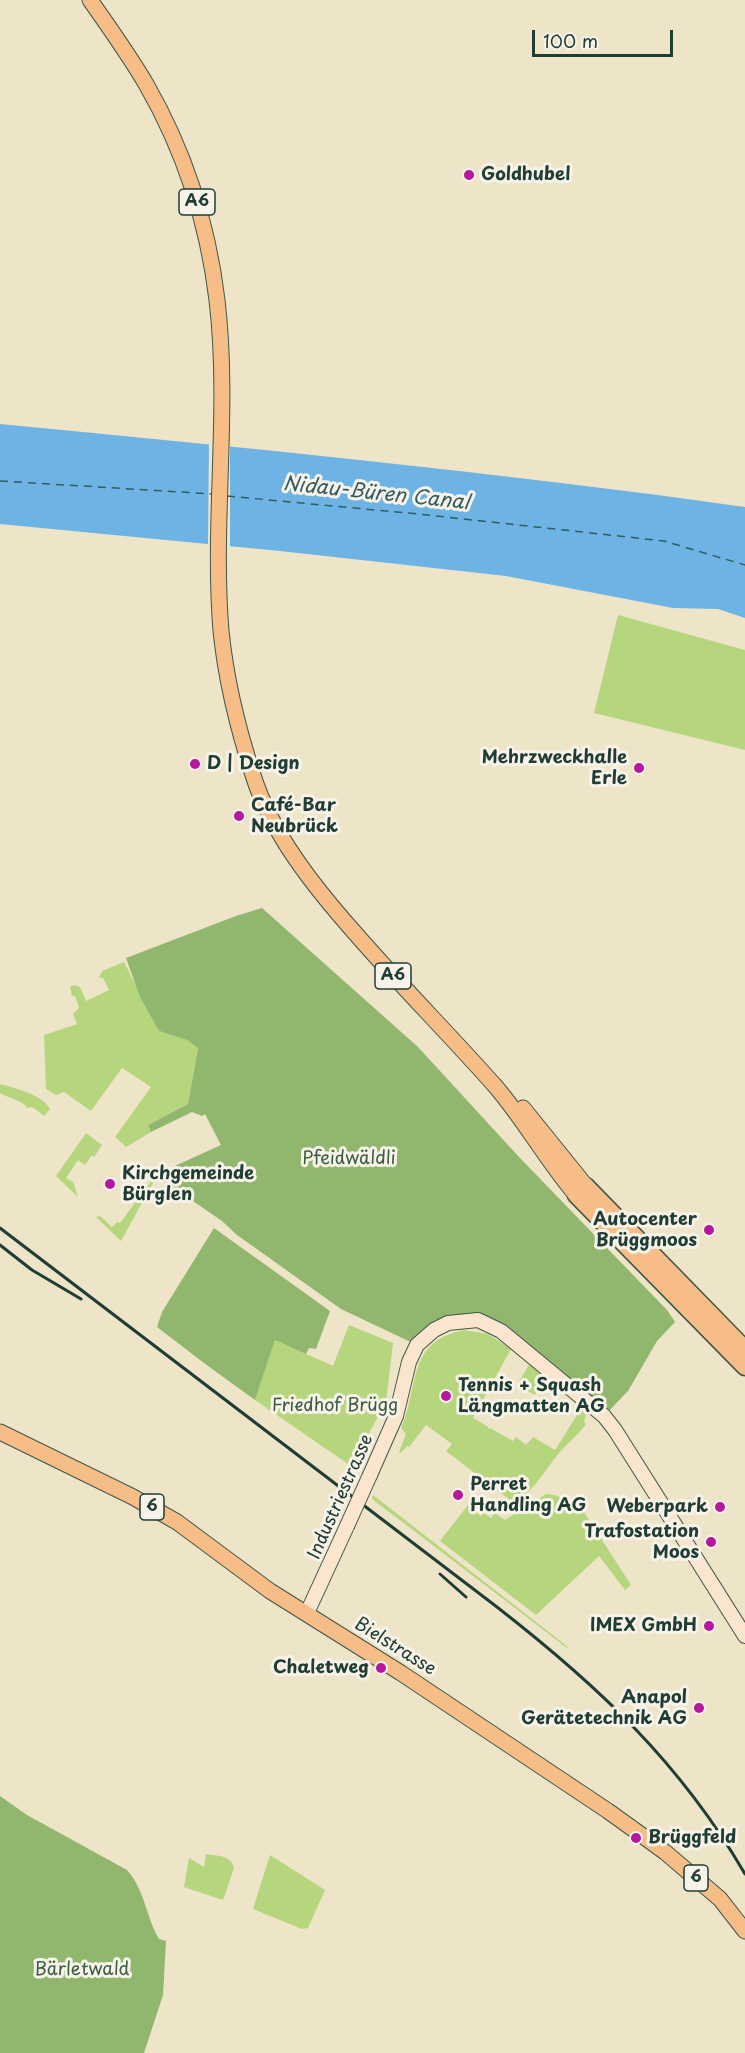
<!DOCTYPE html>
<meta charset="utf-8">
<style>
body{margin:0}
#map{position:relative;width:745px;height:2053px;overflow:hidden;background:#eee4c8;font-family:"Playpen Sans",sans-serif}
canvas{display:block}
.scale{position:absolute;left:532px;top:30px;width:141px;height:27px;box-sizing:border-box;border:3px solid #1f3d34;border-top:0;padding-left:8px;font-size:18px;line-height:21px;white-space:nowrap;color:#1f3d34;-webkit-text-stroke:4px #f7f3e8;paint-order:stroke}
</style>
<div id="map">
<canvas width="745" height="2053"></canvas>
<div class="scale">100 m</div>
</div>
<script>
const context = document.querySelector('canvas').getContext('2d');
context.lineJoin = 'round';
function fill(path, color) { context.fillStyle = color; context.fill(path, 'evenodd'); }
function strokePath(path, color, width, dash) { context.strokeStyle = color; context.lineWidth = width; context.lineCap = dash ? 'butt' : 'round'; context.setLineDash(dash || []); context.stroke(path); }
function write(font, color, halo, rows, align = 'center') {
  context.font = font + ' "Playpen Sans",sans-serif'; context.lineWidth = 6; context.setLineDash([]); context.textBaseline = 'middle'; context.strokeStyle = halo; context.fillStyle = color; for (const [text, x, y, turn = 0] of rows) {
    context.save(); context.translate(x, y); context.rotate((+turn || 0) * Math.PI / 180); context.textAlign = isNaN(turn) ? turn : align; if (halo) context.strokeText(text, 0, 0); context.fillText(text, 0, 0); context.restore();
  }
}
fill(new Path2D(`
 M618 615 745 650V750L594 713Z
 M124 962 159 1031 187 1040 198 1047 188 1104 148 1125 151 1132 126 1147 115 1137 151 1087 122 1068 91 1111 64 1092 56 1095 46 1089 44 1035 77 1024 73 1014 79 1008 75 996H72L70 987 74 985 80 987 86 1001 109 990 103 978H99L102 971Z
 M0 1084C15 1088 43 1095 50 1109L44 1116 34 1108 29 1107 28 1109C23 1100 10 1099 0 1093Z
 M86 1133 102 1145 94 1157 92 1155 85 1165 78 1160 66 1178 73 1182 78 1197 56 1176Z
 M152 1180 154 1181 121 1241 96 1217 100 1216 112 1227 117 1222 120 1223Z
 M349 1325 393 1343 386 1402 351 1466 255 1400 275 1340 333 1366Z
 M464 1330 488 1334 511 1349 473 1418 487 1426 489 1429 490 1428 513 1441 516 1437 526 1445 533 1437 555 1450 582 1407 586 1413 584 1422 586 1424C578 1435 568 1443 559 1453 545 1470 534 1491 514 1503L446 1451 452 1444 426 1425 409 1447 407 1446 401 1453 399 1452 406 1434 401 1428C420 1385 406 1342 464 1330Z
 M530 1363 545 1376 535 1395 517 1385Z
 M546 1494C560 1494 568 1502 575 1513L582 1509 631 1585 625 1590 599 1556 536 1615 440 1541 468 1505 481 1516 484 1513 491 1518 495 1513 505 1520Z
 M373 1495 568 1647 567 1648C502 1598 437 1548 372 1499Z
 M206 1854C218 1856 231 1855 234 1868L223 1900 184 1887 189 1858 204 1867Z
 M270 1855 325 1890 308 1928 302 1929 253 1909Z`), '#b6d67e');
fill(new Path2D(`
 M262 908 418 1047 519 1157 667 1310 675 1322 657 1341 628 1391 604 1416 510 1338 471 1320 417 1345 341 1309 237 1235 222 1221 155 1175 221 1145 205 1114 202 1116 192 1112 151 1132 148 1125 188 1104 198 1048 187 1040 159 1031 140 997 126 958 236 916Z
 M214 1228 330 1311 316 1349 309 1348 306 1354 275 1340 255 1400 204 1363 157 1327 162 1312Z
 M0 1796 27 1815 127 1870C145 1890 146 1917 159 1939L166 1941 163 1995 144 2053H0Z`), '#90b76d');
fill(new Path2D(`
 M0 424C249 448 497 472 745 507V618L718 609 673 608 506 576 280 551 0 524Z`), '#6db4e4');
fill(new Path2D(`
 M209 441 230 443V549L208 547Z`), '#eee4c8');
strokePath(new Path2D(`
 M0 481 213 494
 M227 496 418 514 664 541 745 565`), '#325b60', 1.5, [8, 6]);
const secondary = new Path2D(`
 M370 1475 396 1416 409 1362 417 1345 434 1330 448 1323 478 1320 501 1331 604 1416 615 1430 745 1636
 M307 1613 347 1526`);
const primary = new Path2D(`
 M0 1432 133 1497 177 1522 270 1591 401 1673 608 1811 665 1852 706 1887 720 1899 745 1931`);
const trunk = new Path2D(`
 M90 0C109 27 129 55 146 84 184 150 208 225 217 300 230 410 212 521 221 631 226 680 238 729 253 775 271 833 315 888 355 933 400 985 450 1035 496 1087 525 1121 547 1161 576 1195
 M523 1108 586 1186`);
const motorway = new Path2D(`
 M586 1186 745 1349
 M576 1195 745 1367`);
strokePath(secondary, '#3e564a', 16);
strokePath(primary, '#3e564a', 17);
strokePath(trunk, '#3e564a', 17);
strokePath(motorway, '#3e564a', 19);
strokePath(secondary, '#fbe5cf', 14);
strokePath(primary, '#f6be86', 15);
strokePath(trunk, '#f6be86', 15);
strokePath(motorway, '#f6be86', 16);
strokePath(new Path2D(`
 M0 1228 497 1607C597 1685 680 1762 745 1874
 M0 1245 32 1270 81 1299
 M440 1574 466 1597`), '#1f3d34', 3);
const secondaryBridge = new Path2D(`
 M347 1526 370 1475`);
strokePath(secondaryBridge, '#3e564a', 16, []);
strokePath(secondaryBridge, '#fbe5cf', 14);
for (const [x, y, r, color] of [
 [469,175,6,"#b5179e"],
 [195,764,6,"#b5179e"],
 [639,768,6,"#b5179e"],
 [239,816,6,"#b5179e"],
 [110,1184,6,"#b5179e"],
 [709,1230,6,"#b5179e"],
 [446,1396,6,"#b5179e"],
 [458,1495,6,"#b5179e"],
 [720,1507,6,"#b5179e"],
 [711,1542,6,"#b5179e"],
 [709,1626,6,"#b5179e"],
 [381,1668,6,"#b5179e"],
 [699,1708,6,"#b5179e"],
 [636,1838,6,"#b5179e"]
]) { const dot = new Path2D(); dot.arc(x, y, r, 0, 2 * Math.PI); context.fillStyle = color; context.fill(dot); strokePath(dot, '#f7f3e8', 2); }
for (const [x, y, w] of [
 [197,202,36],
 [393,976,36],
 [152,1507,24],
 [696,1878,24]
]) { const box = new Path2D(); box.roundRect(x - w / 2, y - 13, w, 26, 4.5); context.fillStyle = '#f7f3e8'; context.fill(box); strokePath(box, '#1f3d34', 1.5); }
write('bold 16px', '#1f3d34', null, [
 ["A6",197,202],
 ["A6",393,976],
 ["6",152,1507],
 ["6",696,1878]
]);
write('bold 18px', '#1f3d34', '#f7f3e8', [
 ["Goldhubel",481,175],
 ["Mehrzweckhalle",627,758,"right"],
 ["Erle",627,779,"right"],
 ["D | Design",207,764],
 ["Café-Bar",251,806],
 ["Neubrück",251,827],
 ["Kirchgemeinde",122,1174],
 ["Bürglen",122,1195],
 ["Autocenter",697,1220,"right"],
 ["Brüggmoos",697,1241,"right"],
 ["Tennis + Squash",458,1386],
 ["Längmatten AG",458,1407],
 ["Perret",470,1485],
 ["Handling AG",470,1506],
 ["Weberpark",708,1507,"right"],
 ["Trafostation",699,1532,"right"],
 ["Moos",699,1553,"right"],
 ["IMEX GmbH",697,1626,"right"],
 ["Chaletweg",369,1668,"right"],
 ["Anapol",687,1698,"right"],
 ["Gerätetechnik AG",687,1719,"right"],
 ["Brüggfeld",648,1838]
], 'left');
write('18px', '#3d5c43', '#f7f3e8', [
 ["Pfeidwäldli",349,1159],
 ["Friedhof Brügg",335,1406],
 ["Bärletwald",82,1970]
]);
write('18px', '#1f3d34', '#f7f3e8', [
 ["Industriestrasse",341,1497,-66],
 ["Bielstrasse",395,1647,32]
]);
write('italic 20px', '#325b60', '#f7f3e8', [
 ["Nidau-Büren Canal",376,494,6]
]);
</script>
